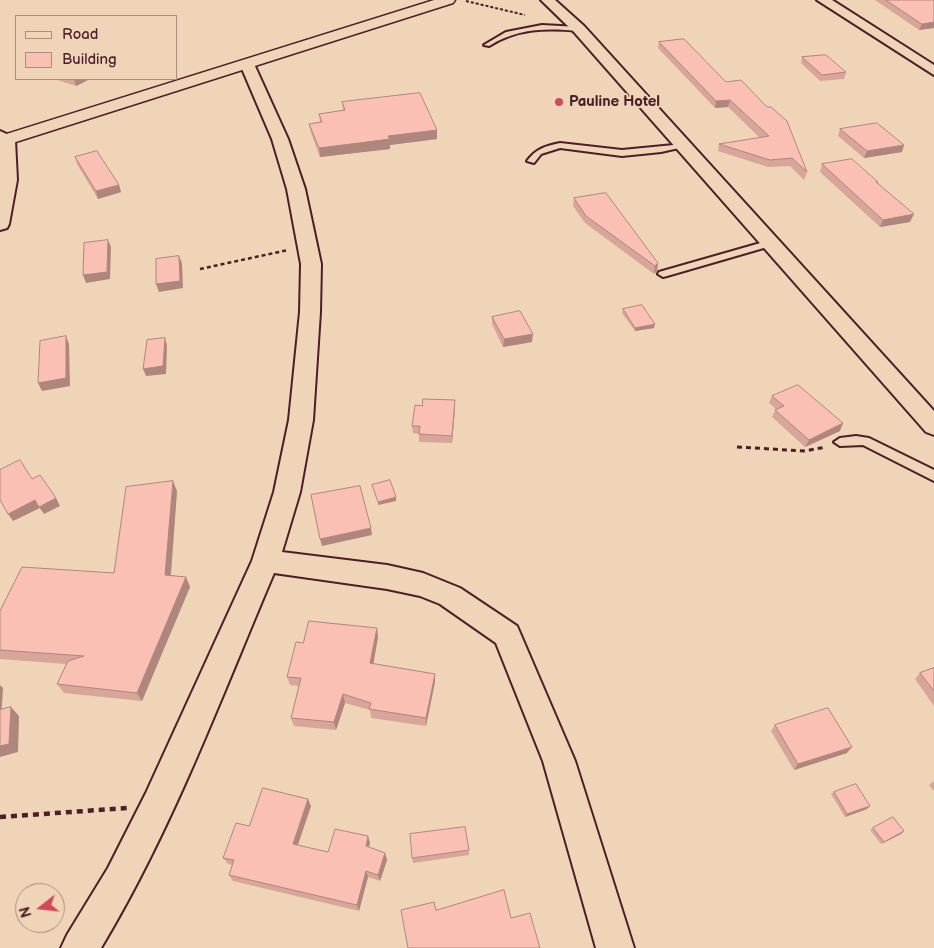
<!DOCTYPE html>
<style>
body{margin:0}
#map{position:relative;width:934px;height:948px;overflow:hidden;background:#f0d4b7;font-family:"Balsamiq Sans",sans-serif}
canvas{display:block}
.legend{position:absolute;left:15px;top:15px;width:162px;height:65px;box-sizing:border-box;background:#f0d4b7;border:1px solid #ae8c7f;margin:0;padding:6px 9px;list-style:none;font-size:15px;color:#4a1f2b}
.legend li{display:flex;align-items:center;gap:10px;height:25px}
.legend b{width:25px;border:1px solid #ae8c7f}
.north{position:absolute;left:15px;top:883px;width:50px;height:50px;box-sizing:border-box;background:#f0d4b7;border:1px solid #ae8c7f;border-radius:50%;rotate:254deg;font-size:14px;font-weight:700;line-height:20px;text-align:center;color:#4a1f2b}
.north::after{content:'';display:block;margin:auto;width:18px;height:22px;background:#d1495b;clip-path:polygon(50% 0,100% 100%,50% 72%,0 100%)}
</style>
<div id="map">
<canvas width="934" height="948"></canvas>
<ul class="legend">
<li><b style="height:6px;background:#f0d4b7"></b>Road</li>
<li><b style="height:14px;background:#fac0b3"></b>Building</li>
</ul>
<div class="north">N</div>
</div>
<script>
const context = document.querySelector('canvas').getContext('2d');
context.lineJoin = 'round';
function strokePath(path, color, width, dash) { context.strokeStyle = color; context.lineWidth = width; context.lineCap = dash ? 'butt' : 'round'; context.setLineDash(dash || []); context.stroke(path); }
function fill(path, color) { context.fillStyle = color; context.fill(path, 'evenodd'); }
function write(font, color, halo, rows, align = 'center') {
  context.font = font + ' "Balsamiq Sans",sans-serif'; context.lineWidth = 4; context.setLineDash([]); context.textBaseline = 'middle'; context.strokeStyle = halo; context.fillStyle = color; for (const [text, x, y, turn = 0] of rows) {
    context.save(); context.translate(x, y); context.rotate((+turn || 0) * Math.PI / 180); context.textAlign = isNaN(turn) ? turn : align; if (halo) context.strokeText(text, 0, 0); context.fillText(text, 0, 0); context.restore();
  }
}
const service = new Path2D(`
 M542 25 579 27 582 29 579 31C546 28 518 28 489 46L484 45 506 32Z
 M560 143 622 150 684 144 688 146 661 152 622 156 560 148 541 154 534 163 527 161C536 149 545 146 560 143Z
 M771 240 776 243 774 245 667 276 663 277 658 274 659 272Z
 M856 436 869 438 934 470V481L863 445 840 446 834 442 840 438Z`);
const minor = new Path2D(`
 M541 0H555L584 26 934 411V435L926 432 574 32Z
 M817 0H832L934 65V75Z
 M247 60 254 64 288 139 305 189 321 264 320 312 313 420 300 492 282 552 387 565 423 573 460 588 517 626 575 761 634 948H596L543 761 496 643 440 604 420 596 387 589 274 573C220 700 172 830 101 948H61L67 935 108 868 146 793 252 561 274 492 289 420 300 312 301 264 287 189 272 139 240 64Z
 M0 131 13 137 15 140 17 180 9 224 7 228 0 230Z`);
const tertiary = new Path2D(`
 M434 0H455L453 3 0 147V136Z`);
strokePath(service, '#4a1f2b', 4);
strokePath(minor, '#4a1f2b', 4);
strokePath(tertiary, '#4a1f2b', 3);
strokePath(new Path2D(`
 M466 1 525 15`), '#4a1f2b', 2, [3, 2]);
strokePath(new Path2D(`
 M200 269 288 250`), '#4a1f2b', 2.5, [4, 3]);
strokePath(new Path2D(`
 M737 447 805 451 826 447`), '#4a1f2b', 3, [5, 4]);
strokePath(new Path2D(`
 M0 817 127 808`), '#4a1f2b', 4.5, [6, 5]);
fill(service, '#f0d4b7');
fill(minor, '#f0d4b7');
fill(tertiary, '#f0d4b7');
fill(new Path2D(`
 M875 0H934V28L919 30Z
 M684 39 807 172 804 180 790 166 768 167 718 151 719 144 760 138 728 107 715 108 658 48 659 42Z
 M802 57 846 72 844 79 820 81 801 63Z
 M54 79H90L76 86Z
 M342 102 437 139 390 145V149L320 157 311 133 309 124 320 122 319 114 343 110Z
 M840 129 902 152 864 158 838 136Z
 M75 157 119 185 121 192 98 199 77 164Z
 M822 164 878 183 910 222 880 227 820 172Z
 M574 198 658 263 657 271 654 274 585 223 573 206Z
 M623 309 654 328 635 331 622 313Z
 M492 317 532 342 503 347 492 324Z
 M772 396 840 431 805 447 772 417 776 409 769 403Z
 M455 408 452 443 419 442V434L413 433 412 426Z
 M177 491 171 575 186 577 190 587 142 701 64 693 57 684 66 664 0 659V611L114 573Z
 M377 628 378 637 373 664 435 674V682L426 726 371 718 370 710 345 703 336 730 294 726 291 718 299 686 290 685 287 677Z
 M934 668V706L915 679 920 673Z
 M775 725 847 753 794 770 771 731Z
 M934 781V791L929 785Z
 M834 792 867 809 845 817 831 794Z
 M311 806 298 845 328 852 368 836 370 843 369 848 385 853 387 860 380 881 368 877 359 911 233 881 229 875 232 865 228 864 223 858 249 826Z
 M873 828 901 834 881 844 870 830Z
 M469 850V855L413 863 412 858Z`), '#d7a59a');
fill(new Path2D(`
 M934 22V28L919 30 922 24Z
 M74 79H90L76 86Z
 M730 100 728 107 715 108 716 101Z
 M437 130V139L390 145V149L320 157 319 148 388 136Z
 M904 145 902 152 864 158 867 151Z
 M119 185 121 192 98 199 96 191Z
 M914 214 910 222 880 227 883 220Z
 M108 240 111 247 110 279 86 283 83 275Z
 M179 256 182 263 183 288 159 292 156 284Z
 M658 263 657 271 654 274 655 266Z
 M655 324 654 328 635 331V328Z
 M533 334 532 342 503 347 504 339Z
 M66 336 69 344 70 386 42 391 38 383Z
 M165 338 167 345 166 374 146 376 143 369Z
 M455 400V408L452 443V436Z
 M843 423 840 431 805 447 809 440Z
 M173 481 177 491 170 584 165 575Z
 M396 497V501L378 505V502Z
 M56 498 60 506 44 514 39 507Z
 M35 500 40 508 13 521 8 514Z
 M371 528 372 535 322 546 320 539Z
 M186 577 190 587 142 701 137 693Z
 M377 628 378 637 372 672 370 663Z
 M435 674V682L426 726V718Z
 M0 685 3 688 1 721 0 720Z
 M343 694 345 703 336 730 334 722Z
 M11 707 19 716 18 752 0 757V746Z
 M852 747 847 753 794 770 798 764Z
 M308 799 311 806 296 850 293 844Z
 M870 806 867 809 845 817 847 814Z
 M904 831 901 834 881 844 884 842Z
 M368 836 370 843 367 853 366 846Z
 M385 853 387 860 380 881 378 875Z
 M366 871 368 877 359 911 357 905Z`), '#af867d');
const building = new Path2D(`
 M886 0H934V22L922 24Z
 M684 39 726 82 741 80 767 107H771L787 121 807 172 792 158 770 160 719 144 769 136 730 100 716 101 659 42Z
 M826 55 846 72 822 75 802 57Z
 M420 93 437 130 388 136 390 139 319 148 309 124 322 122 319 114 345 110 342 102Z
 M877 123 904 145 867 151 840 129Z
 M97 151 119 185 96 191 75 157Z
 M852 159 878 182H876L914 214 883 220 822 164Z
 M606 193 658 263 655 266 586 216 574 198Z
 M108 240 107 272 83 275 84 243Z
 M179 256 180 281 156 284V259Z
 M642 305 655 324 635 328 623 309Z
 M520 311 533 334 504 339 492 317Z
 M66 336V378L38 383 40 341Z
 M165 338 163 366 143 369 147 340Z
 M798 385 843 423 809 440 775 410 784 406 772 396Z
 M423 399 455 400 452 436 419 434 420 426H412L415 405 422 406Z
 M20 460 32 479 40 475 56 498 39 507 35 500 8 514 0 500V470Z
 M390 480 396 497 378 502 372 485Z
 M173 481 165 575 186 577 137 693 57 684 68 661 84 656 0 650V611L22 567 114 573 126 487Z
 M360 486 371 528 320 539 311 495Z
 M309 621 377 628 370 663 435 674 426 718 369 709 371 703 343 694 334 722 291 718 301 678 287 677 296 642 303 643Z
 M934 668V691L920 673Z
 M11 707 9 744 0 746V710Z
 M828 708 852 747 798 764 775 725Z
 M856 784 870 806 847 814 834 792Z
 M263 788 308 799 293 844 328 852 335 829 368 836 366 846 385 853 378 875 366 871 357 905 229 875 234 860 223 858 236 823 249 826Z
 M893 817 904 831 884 842 873 828Z
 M465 827 469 850 412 858 410 834Z
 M504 890 511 918 530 913 540 948H408L401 910 434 902 436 910Z`);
fill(building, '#fac0b3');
strokePath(building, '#af867d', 1);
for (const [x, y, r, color] of [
 [559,102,5,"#d1495b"]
]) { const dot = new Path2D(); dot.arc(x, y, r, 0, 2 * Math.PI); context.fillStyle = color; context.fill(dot); strokePath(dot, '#f0d4b7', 2); }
write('bold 15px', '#4a1f2b', '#f0d4b7', [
 ["Pauline Hotel",569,102]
], 'left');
</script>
